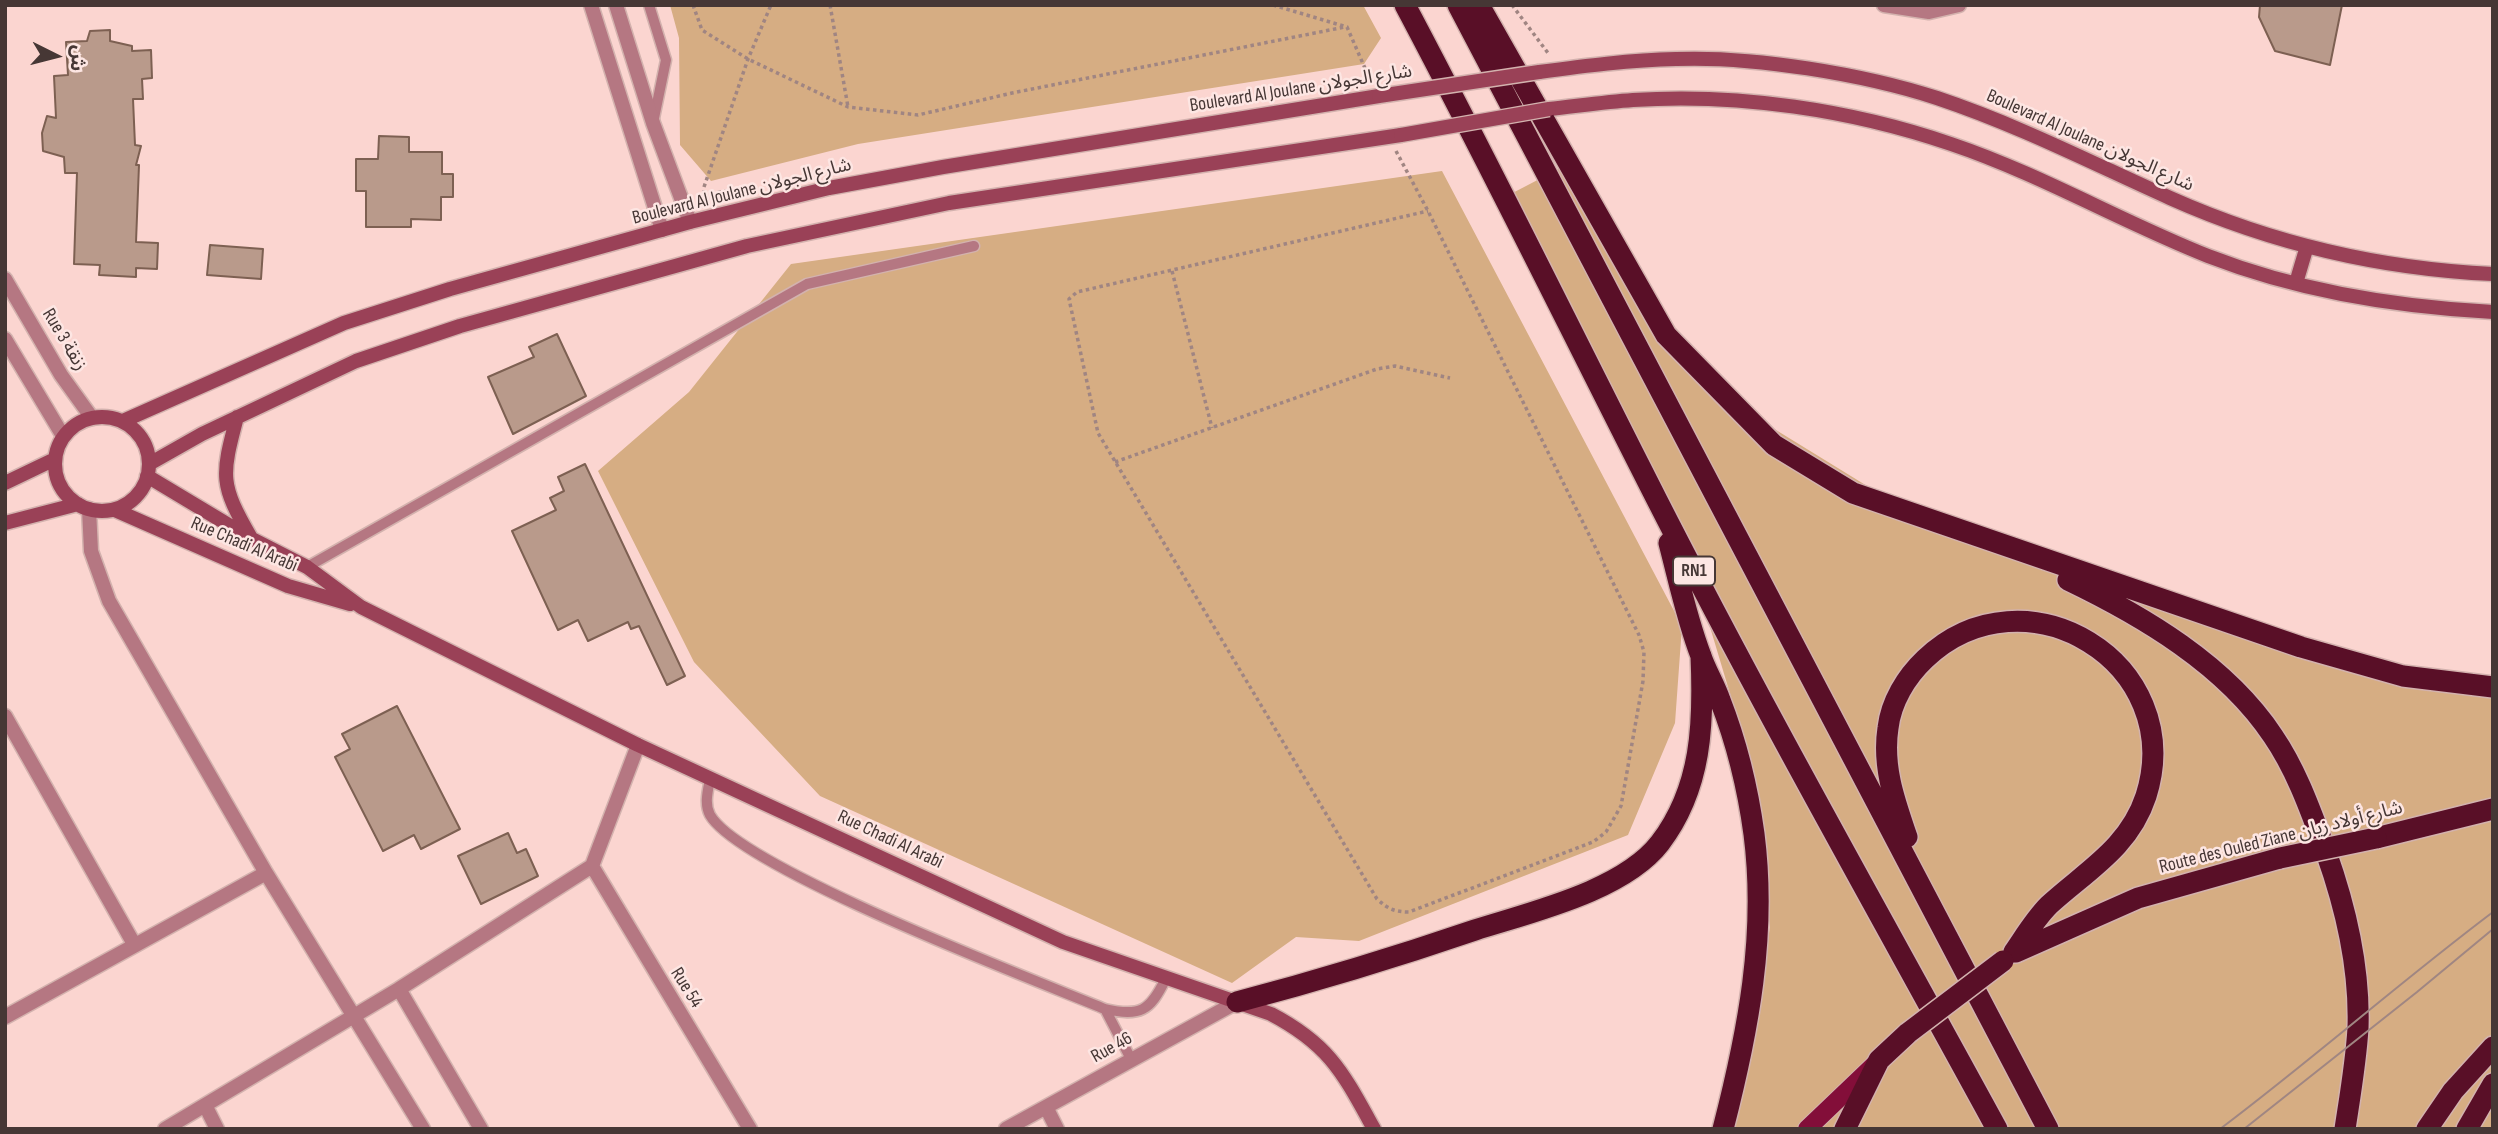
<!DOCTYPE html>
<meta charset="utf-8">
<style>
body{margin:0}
#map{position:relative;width:2498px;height:1134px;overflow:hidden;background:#fbd5d0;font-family:"Sofia Sans Condensed","Noto Sans Arabic",sans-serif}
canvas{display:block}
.frame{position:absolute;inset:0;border:7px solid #463735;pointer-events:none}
.north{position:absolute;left:21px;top:21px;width:70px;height:70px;-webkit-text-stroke:5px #fde6e3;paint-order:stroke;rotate:96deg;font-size:19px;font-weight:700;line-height:28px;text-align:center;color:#463735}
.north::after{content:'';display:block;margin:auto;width:24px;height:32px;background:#463735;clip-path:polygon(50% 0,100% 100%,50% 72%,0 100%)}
</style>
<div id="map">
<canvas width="2498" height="1134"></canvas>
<div class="frame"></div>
<div class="north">ش</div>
</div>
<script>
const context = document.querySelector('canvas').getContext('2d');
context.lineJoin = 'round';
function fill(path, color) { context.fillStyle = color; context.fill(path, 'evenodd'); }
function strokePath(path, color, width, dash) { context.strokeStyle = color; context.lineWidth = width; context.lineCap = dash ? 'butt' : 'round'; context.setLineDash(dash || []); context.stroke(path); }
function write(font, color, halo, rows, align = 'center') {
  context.font = font + ' "Sofia Sans Condensed","Noto Sans Arabic",sans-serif'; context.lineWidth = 5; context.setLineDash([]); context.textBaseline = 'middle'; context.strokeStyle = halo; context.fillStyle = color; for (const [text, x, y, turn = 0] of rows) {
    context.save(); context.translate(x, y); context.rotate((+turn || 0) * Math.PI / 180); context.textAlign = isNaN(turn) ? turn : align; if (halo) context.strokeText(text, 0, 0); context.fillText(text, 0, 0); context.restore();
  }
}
fill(new Path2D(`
 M670 5H1363L1381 38 1364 64 858 144 711 181 680 145 679 38Z
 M1574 161 1706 387 1872 489 2155 592 2455 685 2493 684V1129H1728L1745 1078 1770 927 1755 777 1710 627 1597 378 1503 198Z
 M1442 171 1682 626 1675 723 1628 835 1359 941 1296 937 1232 983 820 796 694 662 598 471 689 392 791 264Z`), '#d6ad83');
const building = new Path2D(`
 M2260 5H2342L2330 65 2275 51 2259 17Z
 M110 30V41L132 46V51L151 50 152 78 142 79 143 99H133L135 145 141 146 136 165H139L136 242 158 243 157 269 136 268V277L99 275 100 265 74 264 77 173H65L64 157 43 151 42 133 47 116 56 118 54 76 68 75 66 42 87 41 90 31Z
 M379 136 409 137V152H442V174H453V197H441V220L411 219V227H366V191H356V159H378Z
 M210 245 263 249 261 279 207 275Z
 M557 334 586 396 513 434 488 377 534 357 529 347Z
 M585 464 685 676 667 685 639 626 631 629 628 622 588 641 578 620 558 630 512 531 556 510 550 498 564 491 558 477Z
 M397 706 460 829 421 849 414 835 383 851 335 757 350 749 342 734Z
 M508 833 517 853 526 849 538 876 481 904 458 856Z`);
fill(building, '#b99a8b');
strokePath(building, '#7d6052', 2);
const lane = new Path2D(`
 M649 5 666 60 653 123
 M307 567 807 284 974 246
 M710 779C708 790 704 804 710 815 740 868 1035 980 1105 1009 1140 1017 1150 1011 1165 980
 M1105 1009 1131 1059`);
const street = new Path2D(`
 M591 5 662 230
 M616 5 653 123 690 222
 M1884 5 1929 12 1959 5
 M5 279 61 375 92 418
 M5 339 63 436
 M89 509 91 551 109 601 266 873 423 1129
 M5 716 134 944
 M592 866 750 1129
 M399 989 481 1129
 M5 1017 266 873
 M205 1105 217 1129
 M1046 1107 1057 1129
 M165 1129 399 989 592 866 638 745
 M1006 1129 1237 1002`);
const secondary = new Path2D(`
 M1539 72C1584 66 1630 60 1676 59 1753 56 1863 74 1937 98 2018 125 2092 163 2170 198 2271 243 2382 269 2493 274
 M1549 109C1577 106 1605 102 1633 100 1738 93 1852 110 1951 144 2040 174 2122 222 2208 256 2298 291 2397 307 2493 312
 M2296 283 2307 246
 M55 464a47 47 0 1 1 94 0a47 47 0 1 1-94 0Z
 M237 417C221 477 220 484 251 538
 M123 421 344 323 450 289 690 222 829 188 943 167 1379 96
 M149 464 202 434 356 361 460 326 747 246 949 203 1401 135
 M147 476 252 539 307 567 361 607 638 745 1063 942 1271 1014C1330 1045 1343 1073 1374 1129
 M5 483 55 459
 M115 510 288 586 350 604
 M5 523 78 504`);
const primary = new Path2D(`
 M1807 1129 1874 1065`);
const highway = new Path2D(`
 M1405 5C1492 169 1573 335 1657 500 1765 712 1883 920 1997 1129
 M1458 5 2048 1129
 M1479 5 1666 335 1774 445 1853 493 2301 647 2403 676 2493 687
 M1669 543C1679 581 1687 620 1701 656 1706 671 1715 685 1720 700 1736 741 1748 790 1754 834 1767 935 1748 1032 1723 1129
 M2068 580C2143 616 2226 665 2273 736 2297 771 2311 812 2326 852 2346 908 2360 968 2358 1028 2356 1062 2350 1096 2345 1129
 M1907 837C1895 802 1882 767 1888 728 1891 702 1906 677 1925 659 2025 564 2188 663 2146 796 2129 848 2086 871 2049 905 2035 919 2025 936 2014 952
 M2376 838 2493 809
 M2016 952 2138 898 2280 858
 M1237 1002C1317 981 1396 957 1475 930 1531 912 1623 891 1660 843 1702 788 1704 723 1701 656
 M1845 1129 1879 1060 1908 1033
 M2427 1129 2453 1091 2493 1047
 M2467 1129 2493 1084`);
strokePath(lane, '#d3b2ae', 13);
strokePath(street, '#d3b2ae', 17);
strokePath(secondary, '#d3b2ae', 17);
strokePath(primary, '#d3b2ae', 20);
strokePath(highway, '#d3b2ae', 24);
strokePath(new Path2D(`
 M693 5 702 30 748 59 848 107 918 115 1012 93 1345 27
 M830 5 848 107
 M1273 5 1347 27 1371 82
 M1512 5 1548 53
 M1396 151 1428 211 1639 635 1644 652 1643 681 1621 806 1606 832 1593 842 1409 912C1395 912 1388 909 1377 899L1098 433 1069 299 1077 292 1428 211
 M704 194V187L748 59 771 5
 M697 196 755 186
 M1172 271 1212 428
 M1115 462 1377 369 1395 366 1450 378`), '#a08582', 3.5, [3.5, 3.5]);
strokePath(lane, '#b57782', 10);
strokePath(street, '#b57782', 14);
strokePath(secondary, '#9a4157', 14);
strokePath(primary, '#830e39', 18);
strokePath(highway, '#590f27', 21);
strokePath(new Path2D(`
 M2220 1129C2313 1059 2400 982 2493 912
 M2244 1129 2417 992 2493 929`), '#a08682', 2);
const secondaryBridge = new Path2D(`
 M1379 96 1539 72
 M1401 135 1549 109`);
const highwayBridge = new Path2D(`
 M2280 858 2376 838
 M1908 1033 2003 961`);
strokePath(secondaryBridge, '#d3b2ae', 17, []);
strokePath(highwayBridge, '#d3b2ae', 24, []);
strokePath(secondaryBridge, '#9a4157', 14);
strokePath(highwayBridge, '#590f27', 21);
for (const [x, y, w] of [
 [1694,571,42]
]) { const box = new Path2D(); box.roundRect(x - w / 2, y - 14.5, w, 29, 5); context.fillStyle = '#fde6e3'; context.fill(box); strokePath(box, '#463735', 2); }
write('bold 18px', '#463735', null, [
 ["RN1",1694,571]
]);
write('19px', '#463735', '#fde6e3', [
 ["Boulevard Al Joulane شارع الجولان",1301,89,-9],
 ["Boulevard Al Joulane شارع الجولان",2090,141,24],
 ["Boulevard Al Joulane شارع الجولان",742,192,-14],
 ["Rue 3 زنقة",64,340,59],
 ["Rue Chadi Al Arabi",244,545,23],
 ["Route des Ouled Ziane شارع أولاد زيان",2281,838,-14],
 ["Rue Chadi Al Arabi",890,840,25],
 ["Rue 54",686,988,58],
 ["Rue 46",1112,1048,-29]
]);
</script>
